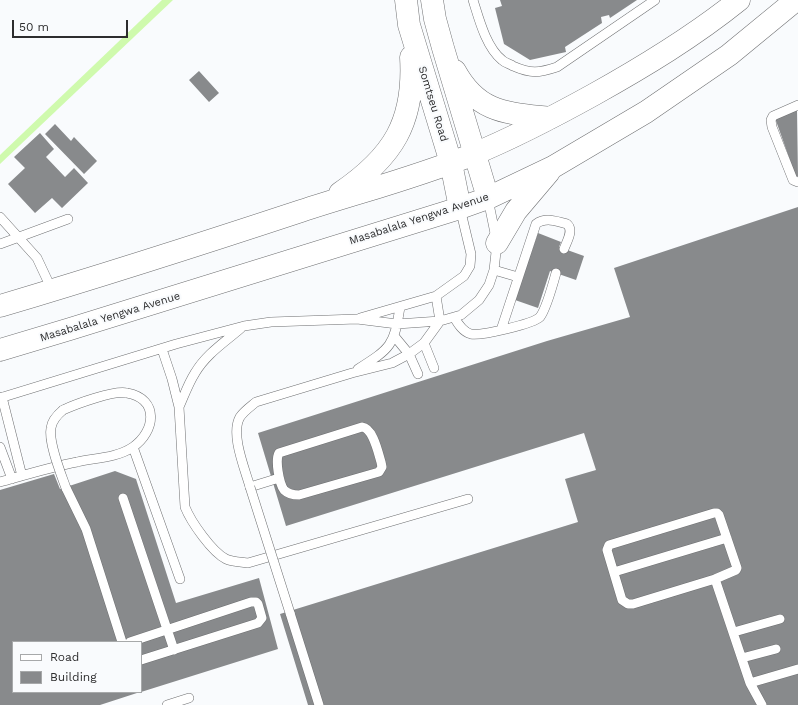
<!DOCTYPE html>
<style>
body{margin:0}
#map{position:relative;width:798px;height:705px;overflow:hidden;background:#f9fbfd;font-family:"Work Sans",sans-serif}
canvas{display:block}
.legend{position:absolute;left:12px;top:641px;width:130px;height:52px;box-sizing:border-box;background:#f9fbfd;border:1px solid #a7a9aa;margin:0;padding:5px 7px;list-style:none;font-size:12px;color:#2d2d2e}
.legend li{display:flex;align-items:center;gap:8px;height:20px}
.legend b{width:20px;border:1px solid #a7a9aa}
.scale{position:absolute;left:12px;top:20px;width:116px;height:18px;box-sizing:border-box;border:2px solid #2d2d2e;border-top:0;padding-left:5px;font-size:12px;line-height:14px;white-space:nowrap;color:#2d2d2e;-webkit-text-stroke:3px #f9fbfd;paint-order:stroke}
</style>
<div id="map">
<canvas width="798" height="705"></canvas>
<ul class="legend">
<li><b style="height:5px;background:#fff"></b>Road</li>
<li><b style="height:11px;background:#888a8c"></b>Building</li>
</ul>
<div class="scale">50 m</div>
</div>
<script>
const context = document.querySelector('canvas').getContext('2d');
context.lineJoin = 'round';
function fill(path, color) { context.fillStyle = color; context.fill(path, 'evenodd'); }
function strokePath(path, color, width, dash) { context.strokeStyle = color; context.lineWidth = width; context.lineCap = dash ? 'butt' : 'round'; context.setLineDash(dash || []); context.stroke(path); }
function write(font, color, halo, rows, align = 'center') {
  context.font = font + ' "Work Sans",sans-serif'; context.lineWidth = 4; context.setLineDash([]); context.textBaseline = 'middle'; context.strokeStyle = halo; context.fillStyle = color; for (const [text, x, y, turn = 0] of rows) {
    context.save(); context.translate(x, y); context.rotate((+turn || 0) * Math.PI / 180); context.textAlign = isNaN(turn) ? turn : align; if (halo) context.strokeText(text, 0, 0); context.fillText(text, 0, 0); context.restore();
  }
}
fill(new Path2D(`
 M162 0H173L0 164V155Z`), '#cffaad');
fill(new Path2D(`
 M500 0H637L610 18 609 15 601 17 602 23 565 47 566 52 530 60 504 44 495 8 502 6Z
 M199 71 219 93 209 102 189 80Z
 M797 110 798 176 796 177 775 118Z
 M55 124 71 141 74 137 97 161 84 174 45 134Z
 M40 133 54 149 46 157 65 177 74 168 88 183 62 208 52 198 35 213 8 184 25 168 14 157Z
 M798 207V705H308L280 614 578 522 565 479 596 470 584 433 286 526 258 433 547 341 630 317 614 268Z
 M538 233 561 242 559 247 584 256 576 280 550 271 538 308 515 300Z
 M115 471 136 479 176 603 259 578 278 649 141 692V642H13V692H140L100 705H0V490L54 474 60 489Z`), '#888a8c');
const lane = new Path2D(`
 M473 0C479 19 486 47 502 60 505 63 510 64 513 66 531 74 539 73 557 67L655 0
 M798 105 773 116 771 120 772 127 793 180 798 182
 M0 217 37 258 52 290
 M0 244 68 219
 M494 270 518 277
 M454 317C458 324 463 332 471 334 481 336 533 324 540 317 546 309 553 284 556 273
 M360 318 436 296 464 276 470 266 471 254 460 208
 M501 330 536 224C545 217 557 221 567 224 574 230 567 241 564 249
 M395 337 409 354 418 374
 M424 343 434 368
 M162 349 172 379 179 407 185 507C191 522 212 552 226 559 232 562 242 562 248 563L468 499
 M358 369C391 348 394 346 400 307
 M2 397 22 476
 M0 398 176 344 244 326 271 322 357 319 397 324 440 321 461 315 479 300 489 285 494 270 497 243 488 199
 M179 407C184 396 188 384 195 373 206 354 225 342 241 328
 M362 427C373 428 378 452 381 462L382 467 379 472 299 495C293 495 288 494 284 490 279 483 275 460 279 453Z
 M0 447 12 479
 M133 447 180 579
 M279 478 250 487C245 469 230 434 240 417 244 411 250 407 256 402L352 373 392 363 409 354 424 343 440 321 436 296
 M0 482C25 475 51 467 77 462 94 458 117 458 133 447 155 432 160 399 127 393 114 390 76 404 63 410
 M66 488 86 529 122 642
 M123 498 174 650
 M714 513H717L719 515 737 568 736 570 715 579 633 604H628L622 600 607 550 609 545Z
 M614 572 727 538
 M715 579 750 683 762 705
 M290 613 319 705
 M734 632 780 619
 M130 642 251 602H256L258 604 262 618 258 623 141 660
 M742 658 776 649
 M750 683 798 669
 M167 705 189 698`);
const secondary = new Path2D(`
 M406 0 409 25 451 163 460 208
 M432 0 435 19 443 48 488 198
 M455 71C478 113 506 113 550 118
 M340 193C393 157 415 122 411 57
 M497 243 516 211 549 172
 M0 306C101 276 201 244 301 211 359 192 418 177 474 154 515 137 555 116 593 95 645 66 693 37 739 0
 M0 350 70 329 460 208 488 198 553 167 646 112 729 55 796 0`);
strokePath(lane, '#6f7072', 10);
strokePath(secondary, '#6f7072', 23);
strokePath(lane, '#fff', 9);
strokePath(secondary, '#fff', 22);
const laneBridge = new Path2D(`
 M63 410C57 415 52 420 51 428 48 442 61 474 66 488
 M250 487 290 613`);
strokePath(laneBridge, '#6f7072', 10, []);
strokePath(laneBridge, '#fff', 9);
write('11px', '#2d2d2e', '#f9fbfd', [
 ["Somtseu Road",433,104,73],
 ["Masabalala Yengwa Avenue",419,219,-18],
 ["Masabalala Yengwa Avenue",110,317,-17]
]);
</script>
